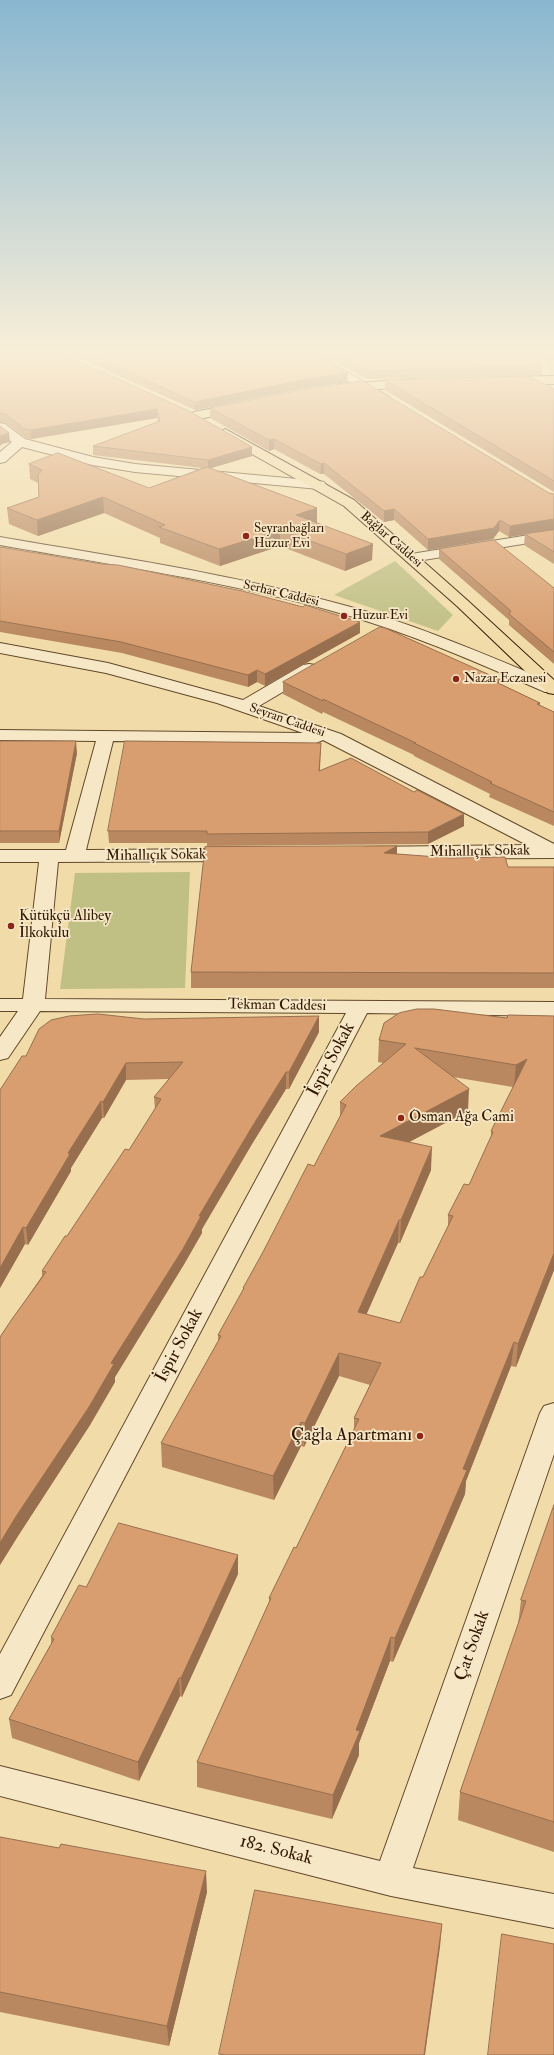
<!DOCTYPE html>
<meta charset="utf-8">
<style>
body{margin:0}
canvas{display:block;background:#f1dca9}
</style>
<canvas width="554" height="2055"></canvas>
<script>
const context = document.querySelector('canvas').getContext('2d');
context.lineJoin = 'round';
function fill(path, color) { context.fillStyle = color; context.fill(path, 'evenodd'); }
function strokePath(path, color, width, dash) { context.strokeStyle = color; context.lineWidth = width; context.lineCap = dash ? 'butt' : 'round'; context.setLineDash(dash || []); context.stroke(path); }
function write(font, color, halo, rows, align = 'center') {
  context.font = font + ' "IM FELL Double Pica",serif'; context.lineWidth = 3.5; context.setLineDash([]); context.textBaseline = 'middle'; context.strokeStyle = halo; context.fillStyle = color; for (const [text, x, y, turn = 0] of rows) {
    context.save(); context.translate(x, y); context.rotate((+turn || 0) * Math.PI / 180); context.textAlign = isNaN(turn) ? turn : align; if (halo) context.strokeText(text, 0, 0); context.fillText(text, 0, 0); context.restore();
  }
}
fill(new Path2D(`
 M541 353H554V380H553Z
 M395 561 453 615 438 631 334 595Z
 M190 872 185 988 60 989 75 873Z`), '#c0bf84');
const minor = new Path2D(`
 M300 353H315L390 397 384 401 380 400Z
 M0 423 5 424 25 439 93 457 135 464 319 481 324 482 326 485 324 488 319 489 135 472 92 465 22 447 5 462 0 463V452L12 442 0 433Z
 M554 531V539L411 562 406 561 404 558 406 555 411 554Z
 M0 537C116 557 233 574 347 606 418 625 486 655 554 683V692H545C476 662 408 632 336 612 226 581 112 565 0 545Z
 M0 643 108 663 243 700 303 665 309 664 315 665 317 669 315 673 259 706 341 734 554 844V858L367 859 360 857 357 853 360 849 367 847 527 845 323 740 316 743 113 741 86 850 235 849 242 851 245 855 242 859 235 861 58 862 45 999 554 1002V1016L367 1013 11 1695 0 1699V1654L346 1013 40 1011 8 1058 0 1060V1037L18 1011H0V999H23L39 862H0V850H66L96 741 0 740V730L303 733 217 703 106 673 0 653Z
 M554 1403V1454L413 1868 554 1894V1928L391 1896 0 1796V1766L380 1861 540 1413 544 1406Z`);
const major = new Path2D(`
 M554 376V384L506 385 500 381 506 377Z
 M416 379 420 380 422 383 420 386 340 392 334 388 340 384Z
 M240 403 246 407 244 410 194 420 188 416 194 412Z
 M225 429 354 500 467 600 554 680V694L548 693 457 606 344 506 220 436 219 433Z`);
strokePath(minor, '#62482a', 2);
strokePath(major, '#321600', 2);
fill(minor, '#f6e8c7');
fill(major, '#f1dca9');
fill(new Path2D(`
 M0 353H61L252 456 211 468 317 508V523L372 560 345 571 280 546 220 566 160 543V538L104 513 38 536 9 524 7 508 39 497 38 483 30 479 29 464 149 488 202 468 93 455V446L158 422 157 418 31 439 26 438 6 423 0 422Z
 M68 353H312L347 382 307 388 195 410Z
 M320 353H537L542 366V375L367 379Z
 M385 380 554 390V492L385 390Z
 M210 408 554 494V564L524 545 525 534 509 537 499 531 493 539 428 550 394 520 384 522 324 474H320L274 449 269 451 210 418Z
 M0 547 360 633 265 686 257 682 248 687 122 653 0 632Z
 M439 549 554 588V664L509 625V620L439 559Z
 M283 682 501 684 540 703V706L554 712V826L489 797 490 794 414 756V755L323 712 322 714 283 694Z
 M0 741 77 753 59 843H0Z
 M321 743 320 771 464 826 428 844 207 846V843H109L108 831Z
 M397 854 508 867H554V988H191V972Z
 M554 1016V1270L516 1367 511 1366 466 1481 465 1494 424 1590 393 1662 390 1661 359 1743V1755L332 1819 197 1787V1762L269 1603V1598L296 1548 354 1431V1418L370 1385 339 1376 304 1447 301 1446 274 1500 162 1467 161 1443 218 1341V1335L243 1291V1288L314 1166 340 1116V1102L383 1063 378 1062 379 1040 507 1018ZM453 1077 513 1087 491 1131V1137L469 1185 448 1215V1227L400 1323 366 1314 398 1243H400L431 1170 409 1142 468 1111Z
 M144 1019 319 1032 289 1089H286L252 1144 202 1229V1233L183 1266 115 1377V1382L90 1425 18 1536 0 1565V1337L42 1276V1271L129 1150 155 1109 154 1097 169 1079 126 1080 104 1118H102L71 1168V1171L28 1245 25 1244 0 1288V1090L26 1056Z
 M554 1505V1852L458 1820 460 1792 518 1625 521 1600Z
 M238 1555V1574L182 1697 180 1696 139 1781 12 1738 9 1719 51 1644V1637L86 1587Z
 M0 1837 207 1892 169 2046 0 2012Z`), '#ba8860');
fill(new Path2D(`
 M348 373 347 382 307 388 195 410V402L307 379Z
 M157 409V418L31 439V430Z
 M9 433 10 442 2 444 0 446V436L2 435Z
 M274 439V449L269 451V440Z
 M252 447V456L208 469V460Z
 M324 463V474H320L321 464Z
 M103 497 104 513 38 536 37 520Z
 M317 508V524L296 515Z
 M394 509V520L384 522V511Z
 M554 519V530L509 537 510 526Z
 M500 520 499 531 493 539 428 550V539Z
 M280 530V546L220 566 219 549Z
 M373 544 372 560 345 571 346 554Z
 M360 622V633L265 686V674Z
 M257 670V682L248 687V675Z
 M501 680 500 693 496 682Z
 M76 741 77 753 59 843V831Z
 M464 814V826L428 844V832Z
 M397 846V860L384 853Z
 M319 1016V1032L289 1089V1072Z
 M527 1059 514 1087 516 1065Z
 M126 1063V1080L104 1118 103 1102Z
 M286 1072V1089L252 1144 202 1229V1233L183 1266 115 1377V1382L90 1425 18 1536 0 1565V1543L111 1363 252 1127Z
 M469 1089 468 1111 379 1158 380 1136Z
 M101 1101 102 1118 71 1168V1171L28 1245 26 1228 68 1153Z
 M432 1147 431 1170 400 1243 401 1220Z
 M399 1220 398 1243 357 1336 358 1312Z
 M23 1227 25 1244 0 1288V1268Z
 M554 1253V1270L516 1367 518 1344Z
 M514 1342 511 1366 466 1481 465 1494 424 1590 393 1662 395 1638Z
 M339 1353V1376L304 1447 305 1423Z
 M301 1422V1446L274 1500 273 1476Z
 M238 1555V1574L182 1697 181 1678Z
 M391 1637 390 1661 359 1743V1755L332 1819 333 1795 356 1730Z
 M179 1678 180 1696 139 1781 138 1762Z
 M206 1871 207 1892 169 2046 167 2026Z
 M442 1924 440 1947 425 2055H424Z`), '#976f4e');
const building = new Path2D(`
 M0 353H61L189 411 252 447 208 460 93 446 160 421 157 409 31 430 25 429 5 414 0 413Z
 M86 353H312L348 373 307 379 195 402Z
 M335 353H537L542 366 368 371Z
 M528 376 553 388 554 390V481L385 380Z
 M363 381 549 493 554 494V519L510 526 500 520 494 528 428 539 394 509 384 511 324 463 321 464 274 439 269 440 210 408 307 389Z
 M0 426 9 433 2 435 0 436Z
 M58 453 149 488 207 467 317 508 296 515 373 544 346 554 280 530 219 549 159 527 165 525 103 497 37 520 7 508 39 497 38 475 42 470 29 464Z
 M554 530V552L525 534Z
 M494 540 554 588V652L509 614 511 611 439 549Z
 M0 547 102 564 118 565 242 591 303 607 305 605 360 622 265 674 257 670 248 675 121 642 0 621Z
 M380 627 385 628 501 680 496 682 540 703 537 704 554 712V812L490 783 492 782 414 743H416L323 699V701L283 682Z
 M0 741H76L59 831H0Z
 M125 741 321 743 319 771 351 758 414 792 417 790 464 814 428 832 207 834V831H108Z
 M397 846 384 853 451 858 505 857 508 867H554V973L191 972 205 847Z
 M417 1009H434L507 1018 508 1015 554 1016V1253L518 1344 514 1342 463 1469 467 1470 426 1566 395 1638 391 1637 356 1730 360 1731 333 1795 197 1762 271 1598H269L294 1547 296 1548 359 1419 354 1418 381 1363 339 1353 305 1423 301 1422 273 1476 161 1443 221 1336 218 1335 244 1288H243L263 1252 308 1164 314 1166 346 1105 340 1102 356 1086 406 1044 379 1040 384 1023 399 1013ZM415 1048 516 1065 527 1059 491 1131 493 1132 469 1185 464 1184 448 1215 453 1216 423 1277H420L400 1323 358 1312 399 1220H401L432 1147 380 1136 469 1089Z
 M98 1014 144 1019 319 1016 289 1072H286L252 1127 199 1216H201L183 1249 111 1363 114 1364 89 1407 15 1518 0 1543V1337L12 1319 46 1272 42 1271 65 1236H67L125 1149 129 1150 161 1099 154 1097 183 1062 126 1063 103 1102 101 1101 68 1153 70 1154 26 1228 23 1227 0 1268V1090L22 1056H26L39 1029 51 1020 69 1016Z
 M554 1505V1822L460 1792 526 1601 521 1600Z
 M119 1523 238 1555 181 1678H179L138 1762 9 1719 54 1639 51 1637 79 1585 86 1587Z
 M0 1837 59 1848 61 1844 206 1871 167 2026 0 1992Z
 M255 1890 442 1924 424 2055H225L219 2054Z
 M502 1934 554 1944V2055H488Z`);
fill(building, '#d89e70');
strokePath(building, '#976f4e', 1);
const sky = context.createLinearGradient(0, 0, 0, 641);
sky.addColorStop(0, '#89b7d0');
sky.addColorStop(0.55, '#f9efd8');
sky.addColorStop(1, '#f9efd800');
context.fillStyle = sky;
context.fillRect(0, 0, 554, 641);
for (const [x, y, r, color] of [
 [246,536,4,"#8f2418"],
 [344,616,4,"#8f2418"],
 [456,679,4,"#8f2418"],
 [11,926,4,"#8f2418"],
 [401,1118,4,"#8f2418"],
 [420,1436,4,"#8f2418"]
]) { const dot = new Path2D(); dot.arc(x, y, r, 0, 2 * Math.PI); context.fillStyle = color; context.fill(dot); strokePath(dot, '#f6e8c7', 1.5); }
write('13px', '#321600', '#f6e8c7', [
 ["Seyranbağları",254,529],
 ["Huzur Evi",254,544],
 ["Huzur Evi",352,616],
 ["Nazar Eczanesi",464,679]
], 'left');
write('13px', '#321600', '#f6e8c7', [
 ["Bağlar Caddesi",391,540,41],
 ["Serhat Caddesi",281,594,13],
 ["Seyran Caddesi",287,721,19]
]);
write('15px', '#321600', '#f6e8c7', [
 ["Mihallıçık Sokak",480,852,-1],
 ["Mihallıçık Sokak",156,856,-1],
 ["Tekman Caddesi",277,1006,1]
]);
write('15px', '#321600', '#f6e8c7', [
 ["Kütükçü Alibey",19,917],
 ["İlkokulu",19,934],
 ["Osman Ağa Cami",409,1118]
], 'left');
write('18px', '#321600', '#f6e8c7', [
 ["İspir Sokak",332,1060,-62],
 ["İspir Sokak",180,1346,-62],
 ["Çat Sokak",473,1646,-71],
 ["182. Sokak",276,1851,14]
]);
write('18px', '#321600', '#f6e8c7', [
 ["Çağla Apartmanı",412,1436]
], 'right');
</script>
